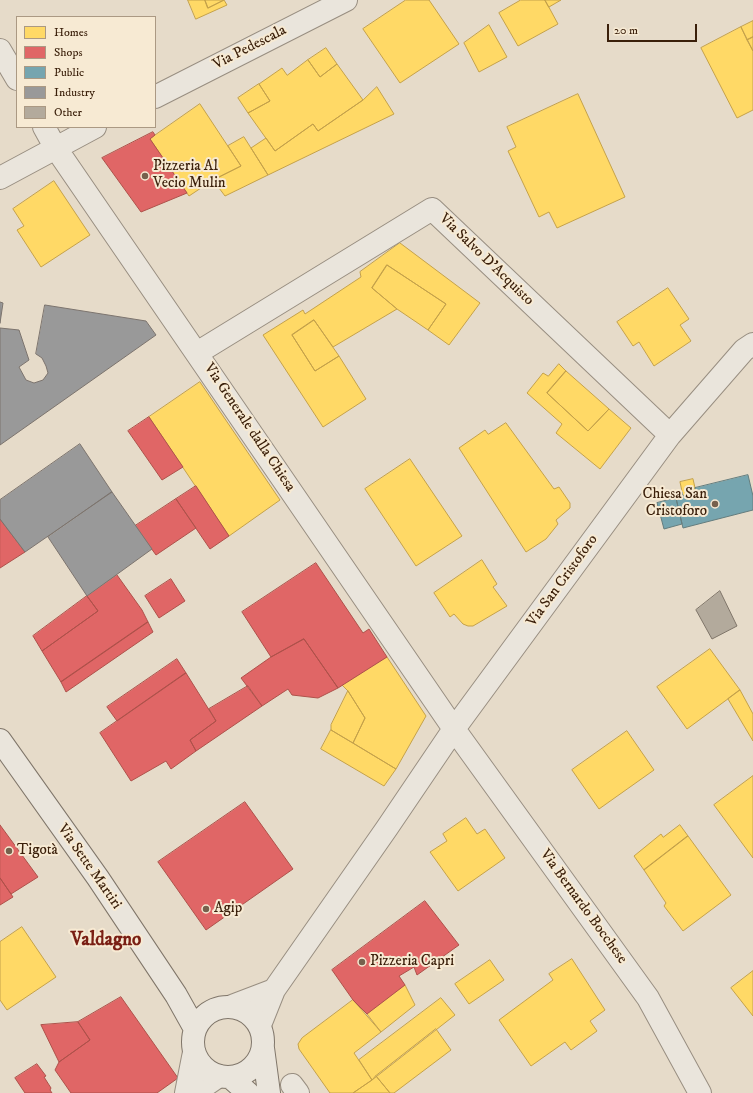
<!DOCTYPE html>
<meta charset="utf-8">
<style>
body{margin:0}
#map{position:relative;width:753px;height:1093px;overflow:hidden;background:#e6dbc9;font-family:"IM FELL DW Pica",serif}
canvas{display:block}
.legend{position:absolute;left:16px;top:16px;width:140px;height:112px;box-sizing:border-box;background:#f7ead3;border:1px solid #ab9983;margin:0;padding:5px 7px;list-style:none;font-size:12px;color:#3a1f0a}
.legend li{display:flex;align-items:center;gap:8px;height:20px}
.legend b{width:20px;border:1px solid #ab9983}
.scale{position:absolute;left:607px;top:24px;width:90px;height:18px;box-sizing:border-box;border:2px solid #3a1f0a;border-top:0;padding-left:5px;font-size:12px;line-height:14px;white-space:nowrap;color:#3a1f0a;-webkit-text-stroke:3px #f7ead3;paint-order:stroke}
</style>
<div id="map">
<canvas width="753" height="1093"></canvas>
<ul class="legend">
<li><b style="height:11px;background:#ffd966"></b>Homes</li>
<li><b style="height:11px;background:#e06666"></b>Shops</li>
<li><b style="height:11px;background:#76a5af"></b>Public</li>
<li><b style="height:11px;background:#999"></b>Industry</li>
<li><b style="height:11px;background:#b3aa9c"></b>Other</li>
</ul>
<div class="scale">20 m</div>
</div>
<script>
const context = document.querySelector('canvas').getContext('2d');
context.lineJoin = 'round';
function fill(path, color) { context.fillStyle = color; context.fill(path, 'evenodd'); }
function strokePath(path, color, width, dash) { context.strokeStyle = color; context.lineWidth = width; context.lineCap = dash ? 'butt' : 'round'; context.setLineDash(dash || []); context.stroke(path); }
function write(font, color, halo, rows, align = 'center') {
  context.font = font + ' "IM FELL DW Pica",serif'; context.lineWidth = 4; context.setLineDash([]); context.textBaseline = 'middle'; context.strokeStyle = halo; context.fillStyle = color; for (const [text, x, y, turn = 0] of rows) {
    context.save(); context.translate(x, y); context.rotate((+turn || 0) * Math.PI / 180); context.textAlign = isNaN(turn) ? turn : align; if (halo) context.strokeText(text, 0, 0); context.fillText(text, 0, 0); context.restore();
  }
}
const homes = new Path2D(`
 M188 0H205L208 8 224 0 227 5 196 19Z
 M205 0H224L208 8Z
 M406 0H429L459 44 400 83 363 29Z
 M521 0H545L558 24 518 46 499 13Z
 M545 0H561L549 7Z
 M753 21V37L747 40 741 27Z
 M489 25 507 57 479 72 464 43Z
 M741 27 753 51V110L737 118 701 48Z
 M753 37V51L747 40Z
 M326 48 337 64 320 77 308 60Z
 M308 60 320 77 337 64 363 100 318 131 313 124 275 151 248 113 270 101 259 84 282 68 287 75Z
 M259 84 270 101 248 113 238 98Z
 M377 87 394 114 268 175 251 148 266 138 275 151 313 124 318 131 363 100Z
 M578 94 625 197 557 228 549 212 539 217 508 151 516 147 507 127Z
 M200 104 241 166 213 180 189 196 150 139Z
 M244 137 268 175 225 196 213 180 241 166 228 146Z
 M54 181 90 235 41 267 17 230 24 226 13 209Z
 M400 243 480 303 449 345 428 330 446 304 387 265 372 288 397 309 333 347 314 320 292 335 315 371 339 356 366 399 323 427 263 335 303 310 305 314 361 277 360 272Z
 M387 265 446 304 428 330 397 309 372 288Z
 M668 288 689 319 680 325 691 341 654 366 639 342 633 346 617 322Z
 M314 320 339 356 315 371 292 335Z
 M559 364 566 371 547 393 588 431 609 409 631 428 600 469 556 433 562 424 527 393 543 373 548 376Z
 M566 371 609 409 588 431 547 393Z
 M200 382 280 500 229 536 149 417Z
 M506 423 554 489 559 487 570 503V508L556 520 558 524 546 539 526 552 459 448 485 430 488 434Z
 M410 459 462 536 416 566 365 489Z
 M693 479 696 492 683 496 680 482Z
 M482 560 497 584 493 587 507 606 473 626H468L463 624 454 614 450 617 434 593Z
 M710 649 740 690 687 729 657 687Z
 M387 657 426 716 396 769 353 743 365 718 348 691 342 685Z
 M740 690 753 714V741L728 699Z
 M348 691 365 718 353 743 331 730V725Z
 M331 730 396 769 384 786 321 749Z
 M627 731 654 770 599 809 572 770Z
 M753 776V858L714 805Z
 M466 818 477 834 485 829 505 858 458 891 430 852 447 841 443 834Z
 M680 825 688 836 644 870 634 856 661 834 663 837Z
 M688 836 731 895 683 931 664 906 666 903 644 870Z
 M22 927 56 977 7 1010 0 1000V942Z
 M572 959 605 1010 590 1021 597 1031 571 1050 565 1042 531 1066 499 1020 553 980 549 974Z
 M490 960 504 980 469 1004 455 984Z
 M753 971V1016L731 988Z
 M405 985 415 1005 381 1032 367 1014Z
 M441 998 455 1015 372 1080 359 1060Z
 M353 1000 381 1032 354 1053 372 1080 353 1093H330L299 1049 298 1044 302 1038Z
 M436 1029 451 1050 394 1093H390L376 1076Z
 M376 1076 390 1093H353L372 1080Z`);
fill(homes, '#ffd966');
strokePath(homes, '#c4a14a', 1);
const shops = new Path2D(`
 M153 132 155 135 150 139 187 193 141 212 102 158Z
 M149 417 183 467 162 480 128 431Z
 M196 486 229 536 210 549 176 499Z
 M176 499 196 528 156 555 135 526Z
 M0 519 25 552 0 568Z
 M316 563 363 633 369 629 387 657 338 688 304 639 271 657 242 612Z
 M117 575 142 610 148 622 61 682 42 651 98 611 87 596Z
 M171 579 185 601 159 618 145 596Z
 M87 596 98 611 42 651 33 636Z
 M148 622 153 632 66 692 61 682Z
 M304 639 338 688 318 698 292 695 288 689 262 706 241 678 271 657Z
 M177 659 186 673 117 721 107 707Z
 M186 673 216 721 190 740 196 751 171 769 166 761 131 781 100 733Z
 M248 686 262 706 196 751 190 740 216 721 209 709Z
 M245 802 293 869 206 930 158 862Z
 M0 825 38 877 11 894 0 878Z
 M0 878 13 897 0 905Z
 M425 901 459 945 417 975 414 967 399 976 405 985 367 1014 353 1000 332 970Z
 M121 997 178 1078 157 1093H71L55 1070 59 1062 90 1040 78 1022Z
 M78 1022 90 1040 59 1062 41 1025Z
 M37 1064 46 1076 44 1077 51 1088 50 1090 52 1093H25L15 1078Z`);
fill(shops, '#e06666');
strokePath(shops, '#ae514a', 1);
const public = new Path2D(`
 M748 475 753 496V510L683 528 675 494 682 492 683 496 696 492 695 488Z
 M676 498 682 524 664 529 657 503Z`);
fill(public, '#76a5af');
strokePath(public, '#647d7e', 1);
const industry = new Path2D(`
 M0 302 3 303 0 323Z
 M45 305 146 321 156 335 0 445V328L19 330 29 360 19 367 26 380 34 383 43 380 48 373 46 366 42 358 36 354Z
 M80 444 112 492 25 552 0 519V500Z
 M112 492 152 549 87 596 48 537Z`);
fill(industry, '#999');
strokePath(industry, '#7c746e', 1);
const building = new Path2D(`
 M720 591 737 626 712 639 696 610Z`);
fill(building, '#b3aa9c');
strokePath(building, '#7f7569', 1);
const minor = new Path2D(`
 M0 50 17 79
 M155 97 346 0
 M44 127 55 147 454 729 648 998 700 1093
 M0 178 95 127
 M197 353 432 209 670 435
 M232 1006 274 990
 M260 1025 274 990 387 828 454 729 670 435 744 350 753 344
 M292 1085 298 1093
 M186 1093 194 1052
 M194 1093 219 1076`);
const secondary = new Path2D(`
 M0 740 98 878 176 995 195 1029
 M193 1042a35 35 0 1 1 70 0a35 35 0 1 1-70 0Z
 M263 1048 269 1093
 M230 1077 248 1093`);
strokePath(minor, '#988e81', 24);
strokePath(secondary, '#7f7569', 24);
strokePath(minor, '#eae5dc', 22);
strokePath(secondary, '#eae5dc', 22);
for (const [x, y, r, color] of [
 [145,176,4,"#76614d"],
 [715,504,4,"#76614d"],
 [9,851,4,"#76614d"],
 [206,909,4,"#76614d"],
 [362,962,4,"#76614d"]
]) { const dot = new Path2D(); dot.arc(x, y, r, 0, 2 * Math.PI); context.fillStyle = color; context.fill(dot); strokePath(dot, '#f7ead3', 1.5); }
write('15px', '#3a1f0a', '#f7ead3', [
 ["Via Pedescala",250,48,-27],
 ["Via Salvo D'Acquisto",486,260,44],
 ["Via Generale dalla Chiesa",249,428,56],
 ["Via San Cristoforo",563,581,-54],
 ["Via Sette Martiri",89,867,55],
 ["Via Bernardo Bocchese",583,907,54]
]);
write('15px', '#3a1f0a', '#f7ead3', [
 ["Pizzeria Al",153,167],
 ["Vecio Mulin",153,184],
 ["Chiesa San",707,495,"right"],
 ["Cristoforo",707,512,"right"],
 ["Tigotà",17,851],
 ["Agip",214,909],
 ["Pizzeria Capri",370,962]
], 'left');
write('bold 19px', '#7a1f14', '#f7ead3', [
 ["Valdagno",106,941]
]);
</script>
